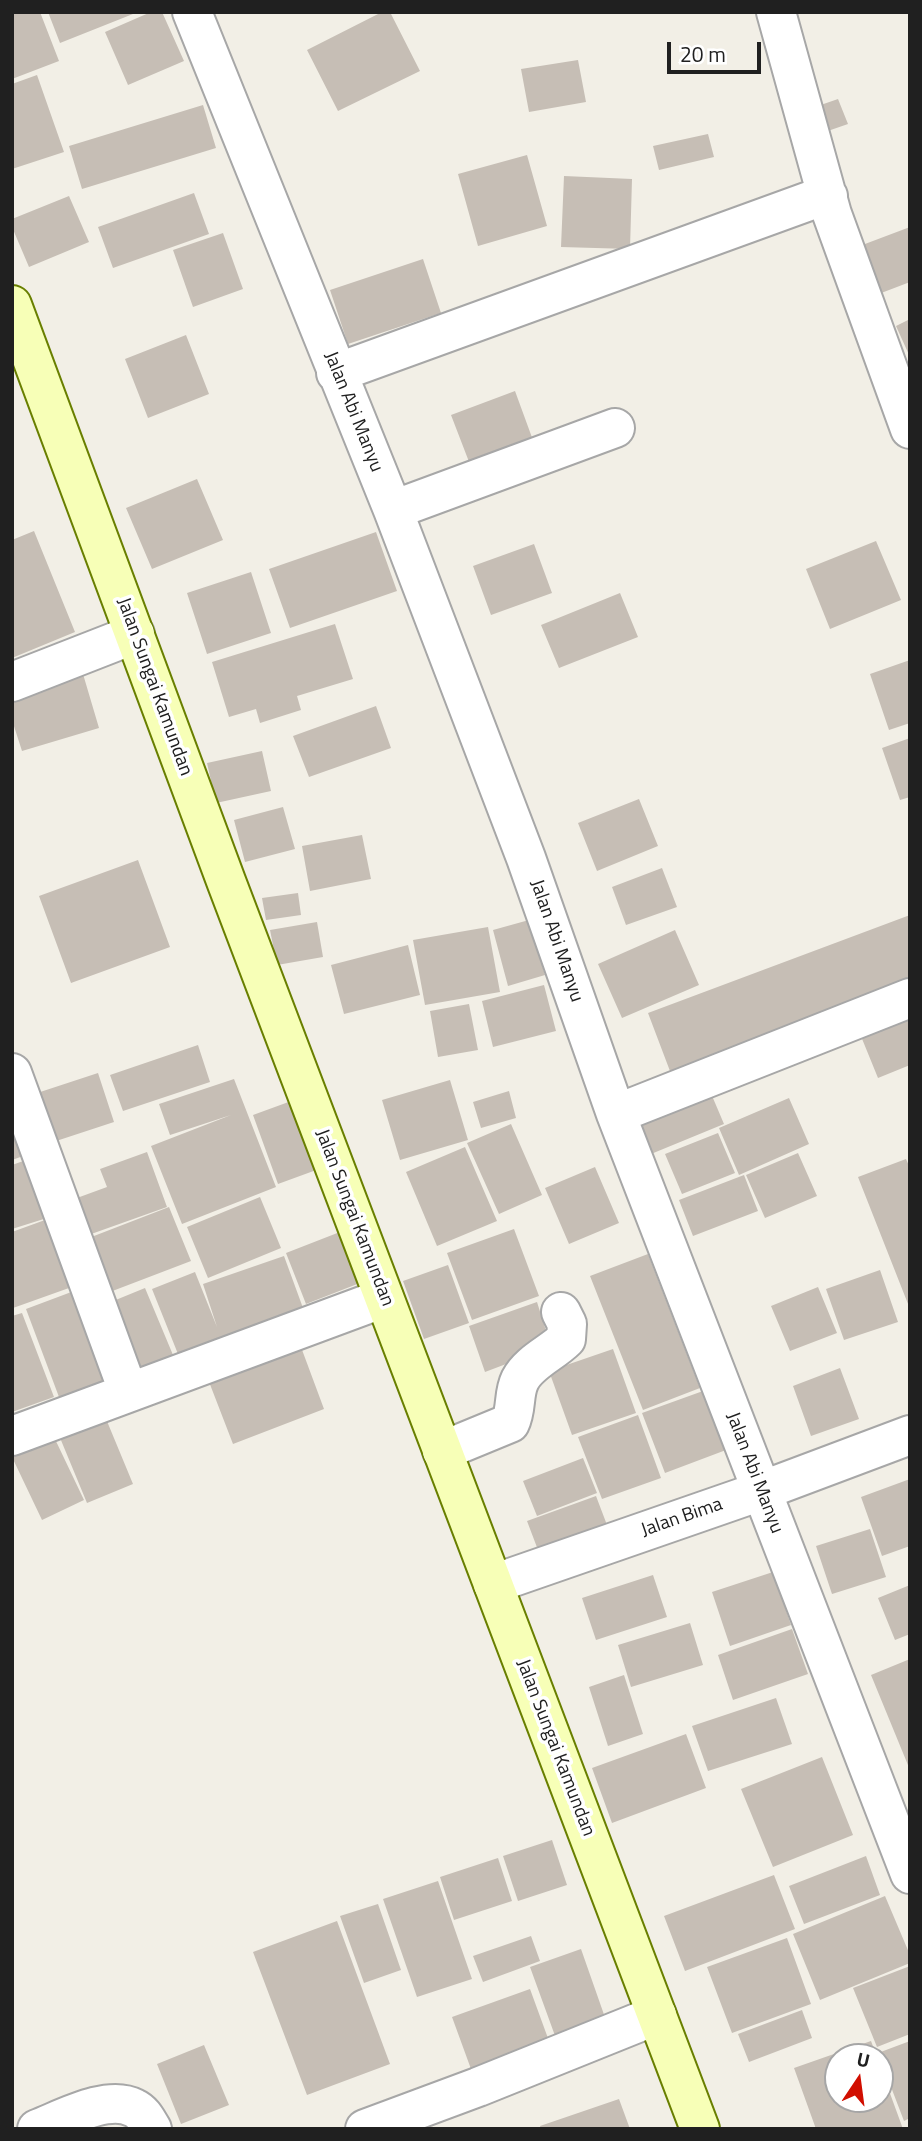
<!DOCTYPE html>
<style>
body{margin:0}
#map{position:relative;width:922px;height:2141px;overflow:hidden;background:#f2efe6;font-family:"Titillium Web",sans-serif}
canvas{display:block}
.frame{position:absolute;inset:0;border:14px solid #202020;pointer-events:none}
.north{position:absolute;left:824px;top:2043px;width:70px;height:70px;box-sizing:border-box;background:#fff;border:2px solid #a6a6a6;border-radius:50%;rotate:13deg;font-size:19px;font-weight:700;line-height:28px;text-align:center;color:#202020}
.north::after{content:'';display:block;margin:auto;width:24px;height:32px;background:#d10e00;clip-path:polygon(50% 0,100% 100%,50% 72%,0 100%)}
.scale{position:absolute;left:667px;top:42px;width:94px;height:32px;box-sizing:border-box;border:4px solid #202020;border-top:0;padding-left:9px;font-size:21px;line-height:24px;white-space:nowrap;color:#202020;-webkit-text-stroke:5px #fff;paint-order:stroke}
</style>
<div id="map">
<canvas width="922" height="2141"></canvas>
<div class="frame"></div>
<div class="north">U</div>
<div class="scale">20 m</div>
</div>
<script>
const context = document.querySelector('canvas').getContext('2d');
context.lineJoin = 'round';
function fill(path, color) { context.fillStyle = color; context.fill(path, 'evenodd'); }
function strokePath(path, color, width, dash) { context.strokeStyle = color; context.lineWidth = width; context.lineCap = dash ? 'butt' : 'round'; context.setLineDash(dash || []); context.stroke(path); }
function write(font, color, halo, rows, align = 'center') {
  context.font = font + ' "Titillium Web",sans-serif'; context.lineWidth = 7; context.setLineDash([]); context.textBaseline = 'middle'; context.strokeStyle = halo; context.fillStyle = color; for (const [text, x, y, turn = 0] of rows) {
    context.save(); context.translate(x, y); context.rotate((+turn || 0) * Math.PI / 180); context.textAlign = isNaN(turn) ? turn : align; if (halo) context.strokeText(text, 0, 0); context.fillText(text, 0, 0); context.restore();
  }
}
fill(new Path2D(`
 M12 12H40L59 61 12 79Z
 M48 12H138L60 43Z
 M151 12H162L184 61 128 85 105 32Z
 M382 12H390L420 71 338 111 307 50Z
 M578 60 586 102 529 112 521 69Z
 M37 75 64 152 12 169V84Z
 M838 99 848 124 822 133 812 108Z
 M203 105 216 148 82 189 69 146Z
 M708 134 714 157 659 170 653 146Z
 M527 155 547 226 478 246 458 174Z
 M564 176 632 179 630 249 561 247Z
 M194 193 209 234 113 268 98 227Z
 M69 196 89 242 29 267 12 227V219Z
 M910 227V282L876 295 857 247Z
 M223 233 243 289 193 307 173 250Z
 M423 259 441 313 348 344 330 290Z
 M910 319V357L896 326Z
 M186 335 209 394 148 418 125 359Z
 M515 391 534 443 471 467 451 415Z
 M197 479 223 540 152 569 126 508Z
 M34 531 75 632 12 658V540Z
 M376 532 397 591 290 628 269 569Z
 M876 541 901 600 830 629 806 569Z
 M534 544 552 593 491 615 473 566Z
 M251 572 271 633 207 654 187 593Z
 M620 593 638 637 559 668 541 625Z
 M335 624 353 679 297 696 301 710 260 723 256 709 229 717 212 662Z
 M910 660V723L889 730 870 674Z
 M83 674 99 728 22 751 12 720V695Z
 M376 706 391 748 309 777 293 736Z
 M910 738V797L900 800 882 748Z
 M262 751 271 791 216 803 207 763Z
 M639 799 658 846 597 871 578 823Z
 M283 807 295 849 245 862 234 820Z
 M362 835 371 879 310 891 302 846Z
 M138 860 170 947 71 983 39 896Z
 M662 868 677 907 626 925 612 887Z
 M298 893 301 915 266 920 262 898Z
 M910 915V990L673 1079 648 1013Z
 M529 920 545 975 508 986 493 930Z
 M317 922 323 957 277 965 270 930Z
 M488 927 500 992 425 1005 413 940Z
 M675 930 699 985 622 1018 598 964Z
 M408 945 420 995 344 1014 331 965Z
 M544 985 556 1031 493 1047 482 1001Z
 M910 1002V1065L878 1078 856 1024Z
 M469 1004 478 1050 438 1057 430 1011Z
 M198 1045 210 1082 123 1111 110 1075Z
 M98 1073 114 1122 44 1145 28 1096Z
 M234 1079 276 1187 182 1224 151 1146 231 1115 170 1135 159 1104Z
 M450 1080 468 1140 400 1160 382 1100Z
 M707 1084 724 1124 651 1154 634 1114Z
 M509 1091 516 1118 481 1128 473 1102Z
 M789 1098 809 1144 739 1175 719 1128Z
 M294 1100 319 1169 278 1184 253 1115Z
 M12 1115 26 1155 12 1160Z
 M511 1124 542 1195 499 1214 467 1143Z
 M718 1133 735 1173 682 1194 665 1154Z
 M465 1147 497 1221 437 1246 406 1172Z
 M147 1152 167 1207 80 1238 66 1202 107 1187 100 1169Z
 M798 1153 817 1196 765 1218 746 1175Z
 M29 1159 47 1218 12 1229V1165Z
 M906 1159 910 1168V1309L858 1177Z
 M595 1167 619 1223 569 1244 545 1188Z
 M744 1175 758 1211 693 1236 679 1200Z
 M260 1197 281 1248 208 1278 187 1227Z
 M169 1207 191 1261 102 1295 81 1241Z
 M45 1220 69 1288 13 1308 12 1232Z
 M514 1229 539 1296 472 1320 447 1253Z
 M345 1230 365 1281 306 1304 286 1253Z
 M648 1254 700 1388 643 1410 590 1276Z
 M284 1256 303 1308 221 1337 223 1341 180 1359 152 1289 195 1272 217 1327 203 1284Z
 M448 1265 469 1323 424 1339 403 1281Z
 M880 1270 898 1322 844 1340 826 1289Z
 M818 1287 837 1333 790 1351 771 1306Z
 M145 1288 173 1355 130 1373 101 1306Z
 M74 1291 107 1380 59 1397 26 1309Z
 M537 1302 551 1347 485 1372 469 1326Z
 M22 1313 54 1397 12 1412V1316Z
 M298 1339 324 1409 233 1444 206 1374Z
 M613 1349 636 1413 572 1435 549 1371Z
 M840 1368 859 1419 811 1436 793 1386Z
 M703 1391 726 1450 665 1473 642 1413Z
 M104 1414 133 1484 87 1503 58 1433Z
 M638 1415 661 1478 602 1499 578 1437Z
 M54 1437 84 1500 42 1520 12 1457Z
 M583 1458 597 1493 537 1516 523 1481Z
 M910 1479V1546L882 1556 861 1497Z
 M596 1496 607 1525 538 1550 527 1521Z
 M870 1529 886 1577 832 1594 816 1546Z
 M773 1572 791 1625 730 1646 712 1592Z
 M653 1575 667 1617 596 1640 582 1598Z
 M910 1585V1634L895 1640 878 1598Z
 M690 1623 703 1665 631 1687 618 1645Z
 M792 1629 808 1674 733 1700 718 1655Z
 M910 1659V1770L871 1675Z
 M624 1675 643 1734 608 1746 589 1687Z
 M776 1698 792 1744 708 1771 692 1726Z
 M686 1734 706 1788 612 1823 592 1768Z
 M822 1757 853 1835 773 1867 741 1789Z
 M552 1840 567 1885 518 1901 503 1856Z
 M866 1856 880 1895 804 1924 789 1886Z
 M498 1858 512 1901 454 1920 440 1877Z
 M774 1875 795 1929 685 1971 664 1916Z
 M438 1881 472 1979 417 1997 383 1899Z
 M885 1896 910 1955V1963L820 2000 793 1934Z
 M378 1904 401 1970 364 1983 340 1916Z
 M337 1921 390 2064 307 2095 253 1952Z
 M531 1936 540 1961 483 1982 473 1956Z
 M787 1938 811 2004 732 2033 707 1967Z
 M581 1949 608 2026 558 2044 530 1967Z
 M910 1966V2034L877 2047 853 1988Z
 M530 1989 553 2052 475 2080 452 2017Z
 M802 2010 812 2038 749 2062 738 2034Z
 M871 2041 877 2057H838V2099H880V2066L903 2129H816L794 2068Z
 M910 2041V2118L904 2121 878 2053Z
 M204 2045 229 2105 181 2124 157 2064Z
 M619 2099 630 2129H541L540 2126Z`), '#c6beb5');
const minor = new Path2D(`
 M192 12 393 510 526 858 616 1114 910 1874
 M776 12 832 214 910 429
 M336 373 812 200 828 196
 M393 510 615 428
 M12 682 135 634
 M12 1073 128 1391
 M616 1114 910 998
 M12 1436 384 1298
 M442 1451 510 1423C517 1409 513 1394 520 1380 529 1362 552 1353 566 1339L567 1324 561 1312
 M493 1584 761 1491 910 1435
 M37 2129C63 2119 108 2094 134 2108 143 2112 147 2121 152 2129
 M365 2129 478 2087 657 2015`);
const secondary = new Path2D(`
 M12 305 226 881 700 2129`);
strokePath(minor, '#a7a7a7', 42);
strokePath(secondary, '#697f00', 42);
strokePath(minor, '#fff', 38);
strokePath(secondary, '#f7ffb7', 38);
write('19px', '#202020', '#fff', [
 ["Jalan Abi Manyu",353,412,68],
 ["Jalan Sungai Kamundan",154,687,70],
 ["Jalan Abi Manyu",556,941,71],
 ["Jalan Sungai Kamundan",354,1218,69],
 ["Jalan Abi Manyu",754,1473,69],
 ["Jalan Bima",682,1518,-19],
 ["Jalan Sungai Kamundan",555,1748,69]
]);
</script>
